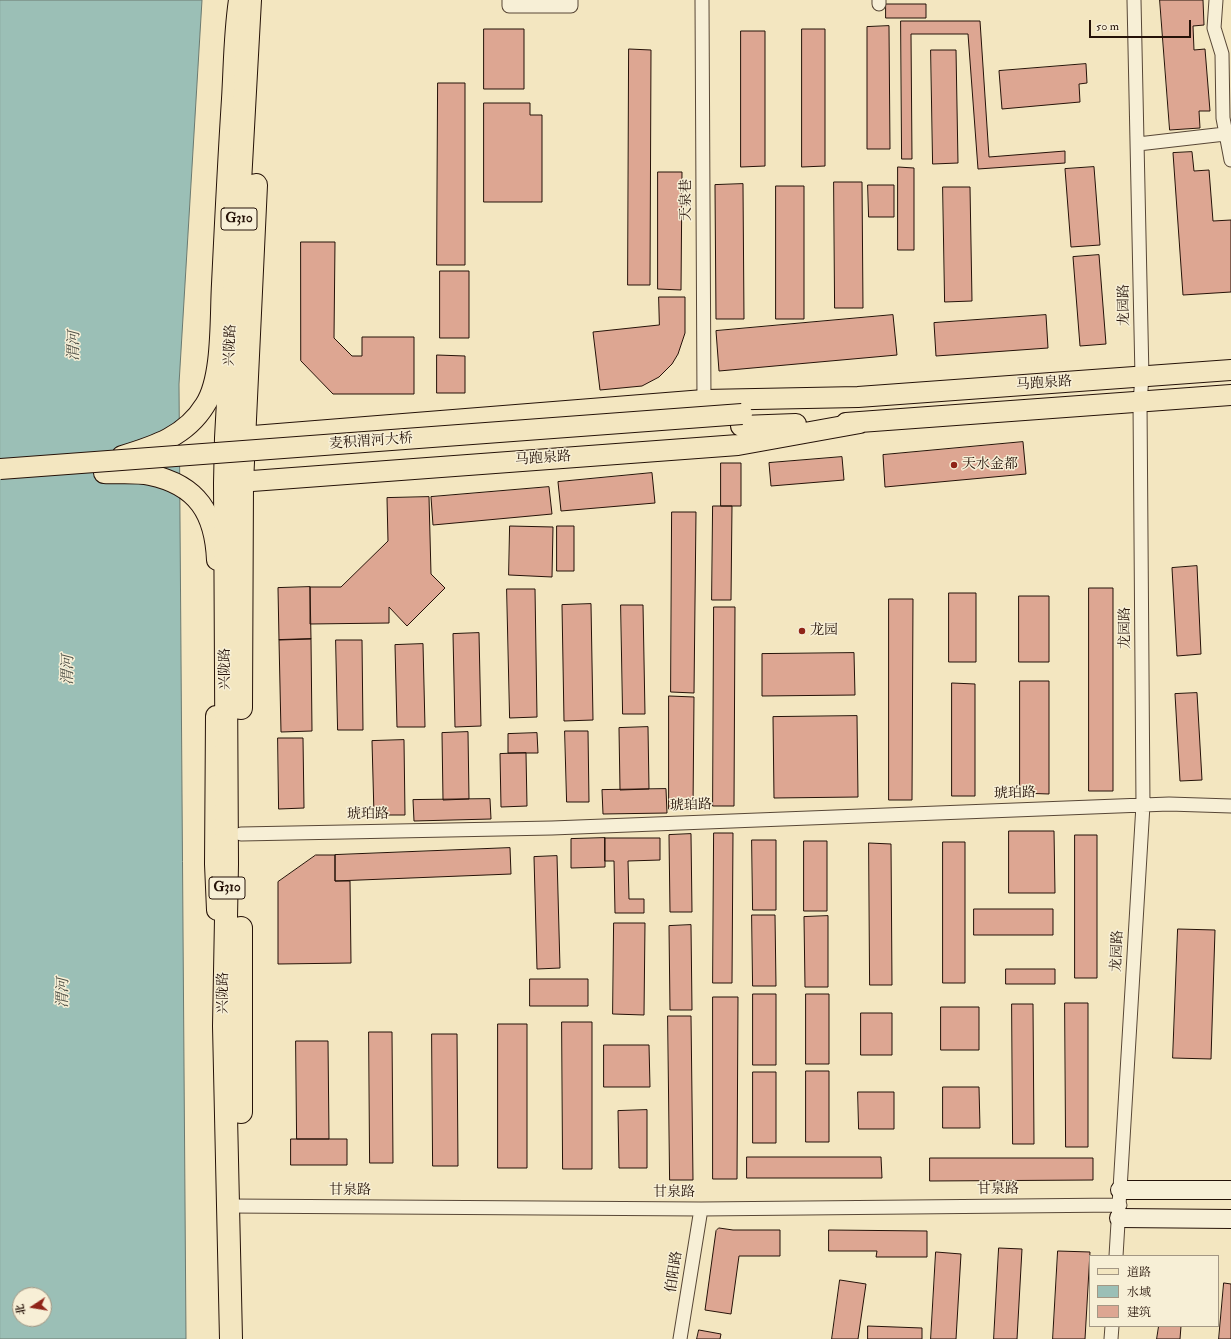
<!DOCTYPE html>
<meta charset="utf-8">
<style>
body{margin:0}
#map{position:relative;width:1231px;height:1339px;overflow:hidden;background:#f3e6c0;font-family:"IM FELL Double Pica","Noto Serif SC",serif}
canvas{display:block}
.legend{position:absolute;left:1089px;top:1255px;width:130px;height:72px;box-sizing:border-box;background:#f7efd6;border:1px solid #a39784;margin:0;padding:5px 7px;list-style:none;font-size:12px;color:#251208}
.legend li{display:flex;align-items:center;gap:8px;height:20px}
.legend b{width:20px;border:1px solid #a39784}
.north{position:absolute;left:12px;top:1287px;width:40px;height:40px;box-sizing:border-box;background:#f7efd6;border:1px solid #a39784;border-radius:50%;rotate:258deg;font-size:11px;font-weight:700;line-height:16px;text-align:center;color:#251208}
.north::after{content:'';display:block;margin:auto;width:14px;height:18px;background:#8f2418;clip-path:polygon(50% 0,100% 100%,50% 72%,0 100%)}
.scale{position:absolute;left:1089px;top:20px;width:102px;height:18px;box-sizing:border-box;border:2px solid #251208;border-top:0;padding-left:5px;font-size:12px;line-height:14px;white-space:nowrap;color:#251208;-webkit-text-stroke:3px #f7efd6;paint-order:stroke}
</style>
<div id="map">
<canvas width="1231" height="1339"></canvas>
<ul class="legend">
<li><b style="height:5px;background:#f3e6c0"></b>道路</li>
<li><b style="height:11px;background:#9bbfb6"></b>水域</li>
<li><b style="height:11px;background:#dda692"></b>建筑</li>
</ul>
<div class="north">北</div>
<div class="scale">50 m</div>
</div>
<script>
const context = document.querySelector('canvas').getContext('2d');
context.lineJoin = 'round';
function fill(path, color) { context.fillStyle = color; context.fill(path, 'evenodd'); }
function strokePath(path, color, width, dash) { context.strokeStyle = color; context.lineWidth = width; context.lineCap = dash ? 'butt' : 'round'; context.setLineDash(dash || []); context.stroke(path); }
function write(font, color, halo, rows, align = 'center') {
  context.font = font + ' "IM FELL Double Pica","Noto Serif SC",serif'; context.lineWidth = 3; context.setLineDash([]); context.textBaseline = 'middle'; context.strokeStyle = halo; context.fillStyle = color; for (const [text, x, y, turn = 0] of rows) {
    context.save(); context.translate(x, y); context.rotate((+turn || 0) * Math.PI / 180); context.textAlign = isNaN(turn) ? turn : align; if (halo) context.strokeText(text, 0, 0); context.fillText(text, 0, 0); context.restore();
  }
}
const water = new Path2D(`
 M0 0H202L179 384 186 1339H0ZM20 1295H44V1319H20Z`);
fill(water, '#9bbfb6');
strokePath(water, '#6c7a70', 1);
const building = new Path2D(`
 M1160 0H1203L1204 25 1193 26 1194 50 1205 49 1210 111H1199L1200 128 1170 130Z
 M886 4H926V18H886Z
 M901 21H980L989 157 1065 151V163L978 169 968 34H911L912 159H902Z
 M889 26 890 149H867V27Z
 M484 29H524V89H484Z
 M802 29H825V166L802 167Z
 M741 31H765V166L741 167Z
 M629 49 651 50 650 285H628Z
 M931 50H956L958 163 933 164Z
 M1086 64 1087 83 1079 84 1080 102 1002 109 999 71Z
 M438 83H465V265H437Z
 M484 103H530V115H542V202H484Z
 M1192 152 1194 171 1209 170 1213 221 1231 220V292L1183 295 1173 153Z
 M898 167 914 168V250H898Z
 M1094 167 1100 245 1071 247 1065 169Z
 M658 172H682L681 290 658 289Z
 M834 182H862L863 308H835Z
 M743 184 744 319H716L715 185Z
 M868 185H894V217H869Z
 M776 186H804V319H776Z
 M943 187H970L972 301 945 302Z
 M301 242H335L334 338 352 356H362V337H414V394H333L301 361Z
 M1099 255 1106 344 1080 346 1073 257Z
 M440 271H469V338H440Z
 M659 297H685V333L678 354 672 364 659 377 642 386 600 390 593 332 659 325Z
 M893 315 897 355 719 371 716 331Z
 M1046 315 1048 348 936 356 934 323Z
 M437 355 465 356V393H437Z
 M1023 442 1026 474 885 487 883 455Z
 M842 457 844 480 771 486 769 463Z
 M721 463H741V506H721Z
 M652 473 655 503 561 511 558 482Z
 M549 487 552 514 433 525 431 497Z
 M429 497 431 574 445 588 407 626 389 607V623L310 624V587H341L388 541 387 498Z
 M713 506H732L731 600H712Z
 M672 512H696L694 693 671 692Z
 M510 526 553 527 552 577 509 575Z
 M557 526H574V571H557Z
 M1197 566 1201 654 1177 656 1172 568Z
 M310 587 311 639 279 640 278 588Z
 M1089 588H1113V791H1089Z
 M507 589H535L537 717 510 718Z
 M949 593H976V662H949Z
 M1019 596H1049V662H1019Z
 M889 599H913L912 800H889Z
 M591 604 593 720 564 721 562 605Z
 M621 605H643L645 714H623Z
 M714 607H735L734 806H713Z
 M479 633 481 726 455 727 453 634Z
 M311 639 312 731 281 732 279 640Z
 M336 640H362L363 730H338Z
 M423 644 425 727H397L395 645Z
 M854 653 855 695 762 696V654Z
 M1020 681H1049V794L1020 793Z
 M952 683 975 684V796H952Z
 M1197 693 1202 780 1180 781 1175 694Z
 M669 696 694 697 693 809H669Z
 M857 716 858 797 774 798 773 717Z
 M648 727 649 789 620 790 619 728Z
 M565 731H588L589 802H567Z
 M468 732 469 799 443 800 442 733Z
 M537 733 538 753H508V734Z
 M278 738H303L304 808 279 809Z
 M404 740 405 815H374L372 741Z
 M526 753 527 806 501 807 500 754Z
 M666 789 667 813 603 814 602 790Z
 M490 799 491 819 414 821 413 800Z
 M1009 831H1054L1055 893H1009Z
 M714 833H733L732 983H713Z
 M691 834 692 912H670L669 835Z
 M1075 835H1097V978H1075Z
 M605 838V867L571 868V839Z
 M605 838H660V860L628 861 629 899H644V913H615L614 861H605Z
 M752 840H776V910H753Z
 M804 841H827V911H804Z
 M943 842H965V983H943Z
 M869 843 891 844 892 985H870Z
 M510 848 511 874 335 881V855Z
 M316 855H335V881H350L351 963 278 964V882Z
 M557 856 560 968 537 969 534 857Z
 M974 909H1053V935H974Z
 M752 915H775L776 986H753Z
 M828 916V987H805L804 917Z
 M614 923H645L644 1015 613 1014Z
 M691 925 692 1010H670L669 926Z
 M1178 929 1215 930 1211 1059 1173 1058Z
 M1006 969H1055V984H1006Z
 M530 979H588V1006H530Z
 M753 994H776V1065H753Z
 M806 994H829V1064H806Z
 M713 997H738L737 1179H713Z
 M1065 1003H1088V1147H1066Z
 M1012 1004H1033L1034 1144H1013Z
 M941 1007H979V1050H941Z
 M861 1013H892V1055H861Z
 M668 1016H691L693 1180H670Z
 M562 1022H592V1169H563Z
 M498 1024H527V1168H498Z
 M369 1032H392L393 1163H370Z
 M432 1034H457L458 1166H433Z
 M296 1041H328L329 1139H297Z
 M604 1045H649L650 1087H604Z
 M806 1071H829V1142H806Z
 M753 1072H776V1143H753Z
 M943 1087H979L980 1128H943Z
 M858 1092H894V1129H859Z
 M647 1110V1168H619L618 1111Z
 M291 1139H347V1165H291Z
 M747 1157H881L882 1178H747Z
 M930 1158H1093V1180L930 1181Z
 M719 1228 733 1230H780V1256H739L731 1314 705 1310 716 1231Z
 M829 1230 927 1231V1257H876L877 1251H829Z
 M999 1248 1022 1249 1017 1339H994Z
 M1058 1251 1090 1252 1085 1339H1053Z
 M936 1252 961 1254 956 1339H931Z
 M840 1280 866 1284 858 1339H832Z
 M1224 1283 1231 1284V1339H1219Z
 M868 1326 922 1328V1339H868Z
 M1159 1326H1181L1180 1339H1157Z
 M699 1330 721 1334 720 1339H697Z`);
fill(building, '#dda692');
strokePath(building, '#251208', 1);
const street = new Path2D(`
 M509 0V6H571V0
 M702 0 704 400
 M879 0V4
 M1216 0 1214 28 1222 54 1223 118 1231 160
 M1138 144 1225 134
 M241 834 552 828 1169 804 1231 806
 M229 1206 701 1209 1120 1205
 M1116 1256 1143 805 1140 402 1142 377 1134 0
 M680 1339 701 1209
 M1111 1339 1112 1326`);
const secondary = new Path2D(`
 M1120 1190H1231
 M1119 1218 1231 1219`);
const primary = new Path2D(`
 M846 423 1231 395
 M741 426 796 424
 M228 438 704 400 858 397 1231 370
 M122 456C155 446 186 436 205 405 223 378 220 317 222 284 225 222 228 161 232 99 234 66 234 33 239 0
 M104 473C119 474 136 472 150 475 198 485 215 514 217 560
 M225 483 738 445 860 423
 M216 716 215 864 217 910`);
const highway = new Path2D(`
 M241 708 242 483 256 185
 M241 1112V928
 M231 1339 224 1026 227 864 225 483 226 438 250 0`);
strokePath(street, '#584736', 15);
strokePath(secondary, '#251208', 20);
strokePath(primary, '#251208', 22);
strokePath(highway, '#251208', 24);
strokePath(street, '#f7efd6', 13);
strokePath(secondary, '#f7efd6', 18);
strokePath(primary, '#f3e6c0', 20);
strokePath(highway, '#f3e6c0', 22);
const primaryBridge = new Path2D(`
 M0 469 742 414`);
strokePath(primaryBridge, '#251208', 22, []);
strokePath(primaryBridge, '#f3e6c0', 20);
for (const [x, y, r, color] of [
 [954,465,4,"#8f2418"],
 [802,631,4,"#8f2418"]
]) { const dot = new Path2D(); dot.arc(x, y, r, 0, 2 * Math.PI); context.fillStyle = color; context.fill(dot); strokePath(dot, '#f7efd6', 1.5); }
for (const [x, y, w] of [
 [239,219,36],
 [227,888,36]
]) { const box = new Path2D(); box.roundRect(x - w / 2, y - 11, w, 22, 3); context.fillStyle = '#f7efd6'; context.fill(box); strokePath(box, '#251208', 1); }
write('bold 13px', '#251208', null, [
 ["G310",239,219],
 ["G310",227,888]
]);
write('14px', '#251208', '#f7efd6', [
 ["天泉巷",687,200,-90],
 ["龙园路",1125,305,-91],
 ["兴陇路",231,345,-87],
 ["马跑泉路",1044,384,-4],
 ["麦积渭河大桥",371,442,-4],
 ["马跑泉路",543,459,-4],
 ["龙园路",1126,628,-90],
 ["兴陇路",226,669,-90],
 ["琥珀路",1015,794,-2],
 ["琥珀路",691,806,-2],
 ["琥珀路",368,815,-1],
 ["龙园路",1118,951,-87],
 ["兴陇路",224,993,-89],
 ["甘泉路",998,1190,-1],
 ["甘泉路",350,1191],
 ["甘泉路",674,1193],
 ["伯阳路",675,1272,-81]
]);
write('14px', '#251208', '#f7efd6', [
 ["天水金都",962,465],
 ["龙园",810,631]
], 'left');
write('italic 15px', '#4e4f45', '#f7efd6', [
 ["渭河",75,346,-89],
 ["渭河",69,670,-89],
 ["渭河",64,993,-89]
]);
</script>
